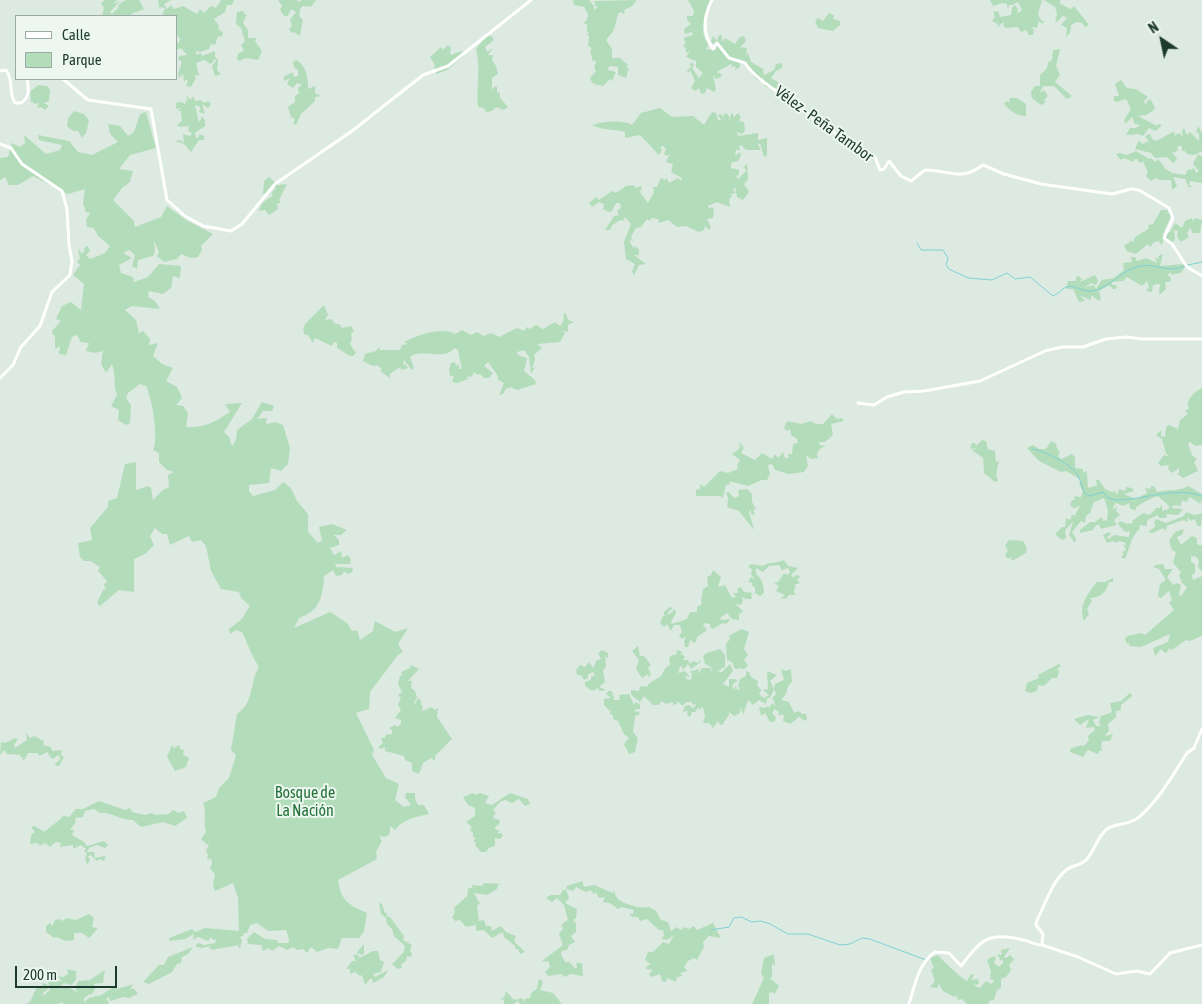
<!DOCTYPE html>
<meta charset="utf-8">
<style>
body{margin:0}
#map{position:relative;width:1202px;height:1004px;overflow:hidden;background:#dceae2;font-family:"Asap Condensed",sans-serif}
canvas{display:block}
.legend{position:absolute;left:15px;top:15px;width:162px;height:65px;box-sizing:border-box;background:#edf7f0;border:1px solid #9aaba3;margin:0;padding:6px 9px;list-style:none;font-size:15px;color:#1d3a2f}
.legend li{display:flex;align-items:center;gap:10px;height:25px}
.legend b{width:25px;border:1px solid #9aaba3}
.north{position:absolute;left:1137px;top:15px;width:50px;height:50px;-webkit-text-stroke:4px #edf7f0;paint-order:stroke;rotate:326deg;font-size:14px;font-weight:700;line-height:20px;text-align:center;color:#1d3a2f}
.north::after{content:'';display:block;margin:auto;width:18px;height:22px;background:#1d3a2f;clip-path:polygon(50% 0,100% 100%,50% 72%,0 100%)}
.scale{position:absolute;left:15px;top:966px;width:102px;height:22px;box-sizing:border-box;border:2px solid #1d3a2f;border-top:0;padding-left:6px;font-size:15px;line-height:18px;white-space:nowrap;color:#1d3a2f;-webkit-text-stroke:4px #edf7f0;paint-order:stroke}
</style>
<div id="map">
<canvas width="1202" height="1004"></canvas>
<ul class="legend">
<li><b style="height:6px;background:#fff"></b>Calle</li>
<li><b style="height:14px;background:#b3ddba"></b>Parque</li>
</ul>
<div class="north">N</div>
<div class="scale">200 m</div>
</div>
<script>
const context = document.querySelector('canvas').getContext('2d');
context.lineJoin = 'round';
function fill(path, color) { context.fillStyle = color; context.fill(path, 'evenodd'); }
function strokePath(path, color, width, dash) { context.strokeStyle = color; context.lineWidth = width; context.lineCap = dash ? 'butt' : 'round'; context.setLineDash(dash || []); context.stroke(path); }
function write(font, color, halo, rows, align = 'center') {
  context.font = font + ' "Asap Condensed",sans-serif'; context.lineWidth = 4; context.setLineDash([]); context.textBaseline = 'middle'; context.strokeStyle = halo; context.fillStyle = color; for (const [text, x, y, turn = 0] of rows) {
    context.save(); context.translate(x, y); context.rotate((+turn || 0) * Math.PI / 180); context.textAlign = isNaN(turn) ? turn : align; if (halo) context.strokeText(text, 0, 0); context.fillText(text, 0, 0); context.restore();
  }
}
fill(new Path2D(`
 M105 0H117L113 4 120 1 110 12 112 14 119 7 118 5 126 0H139L144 9 131 14V16H102L104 8 101 3Z
 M158 0H171L164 4 167 9 171 5 174 9 183 6 197 14 200 9 204 13 211 6 216 8 221 0H234L232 5H227L225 12 214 19 219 26 218 29 220 28 219 30 223 32 222 37 218 36 215 45 211 44 209 49 200 52 196 51V53L197 55 201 53 202 56 215 51V57L218 60 217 70 221 74 215 76 212 66 216 61 215 59 211 64 204 60 196 63 199 76 194 75 196 78 191 87 186 86 188 81 186 79 184 82 183 74 179 78 178 73 182 62 178 59 179 56 187 55 181 48 176 50V41L179 43 180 39 176 34V16H162L165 8 159 7Z
 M278 0H297L299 2 302 0H316L311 7 303 6 300 9 299 16 303 20 300 36 294 32 291 33 289 29 292 26 290 20 296 12 291 9 288 16C282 17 284 14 280 10L282 6Z
 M573 0H589L594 6V10L599 6 596 7 594 1 637 0 632 6 624 10 625 14 620 12 618 14 614 30 606 40 612 49V58H620L628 65 626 68H629L626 78 618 75V67L610 66 607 70 616 72 612 81 610 79 603 86C598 84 592 86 590 78L596 71 594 67 596 62 595 60 593 62 590 50 592 48 588 46 589 36 587 35 589 33 587 31V24L583 23 587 20 588 14 584 7 574 5Z
 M688 0H710C705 13 698 34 709 44L706 49 716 50V42L713 44 711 41 713 36 717 41 719 35 722 36V42L725 38 735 44 740 37 744 36 746 41 740 47 747 48 746 56 748 53 751 62 763 69 764 75 774 70 776 64 782 63V68L776 71 771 78 778 82 777 88 765 87 763 78 757 80 745 65 740 63V67L735 70 736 66 732 67 731 64 718 71 717 73H720L722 76 716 79 713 75 716 89 714 92 707 88 705 93 701 94 699 88 695 91 691 88 695 81 690 70 688 73 687 71 691 67 690 64 692 62 694 65 692 68 699 78 703 73 696 67V61L686 57 690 51 686 53V48L683 46 686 42 683 38 693 35 692 32 685 34 684 29 691 24 687 20V16H693L694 11Z
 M990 0H1042L1038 14 1040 19 1044 22 1042 24 1039 21 1037 28 1031 27 1034 30 1033 35H1029L1026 30 1021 32 1018 27 1006 28 1003 26 1004 22 997 27 998 24 992 21 995 17 993 12 998 11 1000 17 1011 15 1012 8 1015 5 1018 9 1017 14 1022 10 1018 2 1012 5H1009L1008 10 1007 4 1002 3 993 6Z
 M1044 0H1060V4L1071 9 1074 6 1089 25 1085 27 1082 23 1077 22 1071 25 1070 33 1066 37 1067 28 1061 25 1067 18 1063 16 1055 23 1057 14 1055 7Z
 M244 11V14H247L243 23 248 30V38H257L255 41 262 51 258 60 246 58 239 61 237 59 238 54 244 50 241 45 245 41 241 28 236 24 237 12Z
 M829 13 834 15 833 19 840 21V25L833 31 818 28 815 21 818 18 823 21Z
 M487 35 493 37V41L485 47 487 52 493 48 488 55H493L492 60 496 66 498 74 492 78V90L495 86 497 87V92L500 93V98L508 107 504 110 496 107 492 111 486 112 484 108 478 107C476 87 481 70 476 49Z
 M448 45 451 48 450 55 462 51 464 56 447 70 437 74 434 70 435 65 430 57 441 47 443 50Z
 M1060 49 1056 66 1060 75 1055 82 1072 96 1067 99 1054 86H1043L1040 93 1044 90 1048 96 1044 100 1046 102 1041 105 1032 98 1031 92 1035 86H1040V75L1047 68 1048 62 1052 60 1053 50Z
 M296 60C306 64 309 81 308 89L315 86V93L321 96 315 97V101L301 114 296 125 293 124 295 119 291 117 288 107 295 102V96L299 93 298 88 302 85 297 83 293 88 287 84 290 78 285 81 283 77 293 72 294 77 298 76V70L294 67 293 62Z
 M1121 80 1127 88 1136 89 1148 97 1144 101 1145 104 1150 99 1155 107 1154 110 1146 115 1138 116 1157 126 1158 124 1162 125 1156 131 1149 128 1143 136 1139 134 1126 135 1130 128H1136L1140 125 1135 124 1132 117 1125 124 1124 120 1131 109 1126 99 1117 102 1114 101V96H1119L1115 84Z
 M38 85 47 86 50 90 49 101 44 103 49 106 45 110 41 107 37 108 39 102 36 104 31 102 30 92Z
 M186 95 191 100 193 96 195 101 201 100 204 103 208 101 211 104 208 108 202 104 205 114 199 112 201 107 195 105 199 123 202 116 205 120V126L195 133 196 138 199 137V134L204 136V140H199L191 152 184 144 175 141 180 140 184 143 183 134 190 136 192 133 188 131 189 126 179 127 177 125 182 121 181 111H178L181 108 176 109V103L180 102 186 104 185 100 188 101Z
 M1010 98H1017L1026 104V116C1017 117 1010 110 1004 104L1007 101 1009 103Z
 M660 108 672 117 693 116 704 125 712 112 716 113 718 120H721L718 115 721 114 725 121 723 116 726 113 729 116V121L732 112 734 117 738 113 741 117 739 121 744 122 745 131 742 134 737 132 738 136 758 133V140L767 138V155L764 157 760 143 758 145 761 150H746L741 145 739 147 740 150H736L735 156 740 152 741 156 738 161 731 163V168L739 170V175L736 176 738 179 746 171 744 167 747 163 748 180 744 184 749 192 743 200 737 197 735 187 733 190 736 193 731 194 732 197 729 199 730 207 717 202 708 206 709 209 712 207 714 209 713 218 707 219 711 227 709 230 705 226 704 230 699 232 686 226 677 227 668 220 659 223 658 219 651 218 650 221 647 219 641 227 636 228 631 237 633 242 630 239V243L634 248 635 246 639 250V255H634L646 264 639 265 634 275 632 272 635 264 626 259 624 242 631 224 625 217 623 221 621 220 612 225 610 230H605L614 216 619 215 617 211 621 208 620 203H616L612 211 609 212 603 209 604 204 599 202 592 207 589 203 596 197 599 200 612 191 616 193 626 186 634 185 636 188 641 186 642 190 639 191 648 203 654 192 653 187H657L661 178 665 180 667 178 669 183 678 178 681 181 682 178 671 172 673 164 666 162 670 154 667 156 664 154 666 149 663 146 660 147 662 150 659 155 640 135 625 138V132C616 129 604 131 592 125 603 122 621 119 632 125L641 113Z
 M74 111 84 114 89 120 86 133 82 138 78 131H73L67 126 68 118Z
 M146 112 156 148 130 155 119 169 133 171 130 182 122 188 113 200 134 221 135 227 161 217 167 206 186 220 213 234 201 246 202 250 198 257 191 258 181 254 177 259 164 262 157 256 159 252 154 241 155 251 153 256 138 260 137 269 132 266 135 255 129 250 123 253 132 258 119 265 121 273 133 277 134 282 148 277 159 264 181 266 180 278 173 276 171 288 163 294 149 291 148 297 155 301 160 309 132 306 125 310 136 320 139 333 143 331 150 339 149 345 158 343 153 356 162 364 173 368 166 381 177 387 182 398 176 405 183 406 188 413 186 427C205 428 215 422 230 412L225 404 242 403 224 432 229 437 232 446 236 440 237 430 252 419 262 402 274 406 272 411H263L257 419 267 418 266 424 275 422 283 425 290 448 288 464 281 471 271 468 269 483 249 485V491L253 496 275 490 283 482 291 488 297 501 308 514V532L318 543 322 540 319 527 332 524 347 530 341 535H334L339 540V545L330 548 334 555 341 551 342 558 348 555 351 560 350 564H335L336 567 353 568 352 572 348 574 344 571 342 575 336 576 333 570 324 576C323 596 320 611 299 618L294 628 330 612 347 623 352 631 357 630 360 640 373 631 375 621 395 632 408 628 398 644 403 652 398 655 370 692 369 709 356 713 374 750 372 755 386 778 399 784 395 800 404 807 411 805 405 797 406 793H415V799L418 805H424L429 814C416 817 403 819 395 830L390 826V834L385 837 379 836 382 841 376 852 377 859 338 880C341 901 349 905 367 913L364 931 359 938H342L338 949 328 948 317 952 311 947 307 953 303 949 297 950 293 947 287 950 279 946 272 951 269 948 263 951 261 945 248 944 247 939 254 932 265 939 277 940 278 943H288L289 939 286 930 268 931 257 923 250 925 247 933H244L243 936 240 937 242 940 240 949 237 945C228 948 222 947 214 950L209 948 210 946 201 948 195 946 198 943 204 945 215 943 216 939 213 940 211 937 208 941 198 937 193 940 194 934 185 939 170 941 169 938 192 929 195 932 205 928 239 931 238 898 233 883 215 891 213 886 215 874 210 868 212 863 211 858 207 860 208 855 206 850 209 846 201 839 206 832C203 822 207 813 203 803L216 797 219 788 229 778 236 755 231 750 237 714C255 702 249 683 259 667 251 655 248 644 242 632L236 630 230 634 229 629 241 620 250 606 241 598 239 592 221 589 211 571 206 546 201 540 192 542 189 536 170 545 167 534H162L155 528 150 536 154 545 145 554 134 559V592L119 590 100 606 97 603 103 590 106 589 104 585 107 581 98 571 100 567 90 561H84L80 557 78 543 92 540 90 528 108 507V501L117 498 125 464 136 462V490L148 486 151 488 153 500 163 490 169 487 168 475 174 472 167 470 159 462V453L153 450C159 439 152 398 146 386L140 384 128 393 126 398 131 405 130 423 126 425 118 420 119 410 111 406 117 395C113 384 116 374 112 364L106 373 101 364 103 351 95 353 86 351 89 343 81 342 77 335 72 337 66 355 59 354 60 346 55 349V336L52 334 53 330 61 321 56 319 62 306 71 302 81 310 84 284 73 275 80 265 77 261 80 259 78 249 83 254 85 247 88 246 90 251 86 255 90 259 105 253 110 246 98 236 94 228 87 227 86 220 90 213 86 212 83 203 85 189 68 194 33 176 18 185H9L5 177 0 180V158L8 157 12 143 20 147 25 143 24 135 46 154 60 150 62 145 39 140 38 135 69 141 78 152 92 155 118 142 110 134 108 124 120 126 128 136 134 132 140 114Z
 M1198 126 1202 133V151L1195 155 1187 154 1185 151H1182V146H1178L1177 151 1172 153 1177 158 1175 162 1173 163 1167 157 1155 158 1151 153 1135 149 1139 140 1142 144 1149 141 1145 137 1147 135 1150 134 1152 139 1156 141 1173 132 1175 133 1174 136 1179 133 1183 137 1182 131 1184 128 1187 135 1190 132 1199 141V133L1196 132Z
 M1136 151 1149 159 1151 158 1155 162 1158 159 1164 166V168L1172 173 1185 175 1188 169 1190 170 1194 168 1196 173 1199 171 1193 164 1198 154 1202 157V183L1190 181 1189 185 1192 186 1189 188 1185 179 1173 177 1177 186 1172 190 1171 180H1159L1156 178 1151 181 1146 176 1148 173 1143 161 1140 163 1136 158 1133 162 1124 158 1121 160 1116 154 1119 153 1127 155Z
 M269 177 278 185 287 184 279 200 281 202 277 204 278 209 269 215 265 210 259 211C260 204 266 199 273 196L271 193 276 188 273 186 265 195 263 194 264 181Z
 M1161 210H1168L1167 214 1168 212 1171 216 1162 236 1170 232 1175 223 1182 228 1185 221 1192 218 1193 222 1195 218 1202 220 1200 233H1193L1190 228 1187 233 1189 237 1181 242 1177 237 1178 231 1174 230 1175 239 1173 242 1163 240 1162 246 1159 241 1154 242 1150 247 1148 244 1136 254 1127 251 1124 246 1131 241 1139 245 1133 242C1136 233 1143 234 1149 228L1148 225 1153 224Z
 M1163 254 1160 266 1183 264 1185 267 1181 273 1171 275 1172 273H1169L1168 275 1171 278 1170 282H1165L1166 289 1159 295 1160 284 1153 285 1152 292 1146 291 1149 287 1147 281 1142 286 1127 277 1123 281 1112 282V285H1117L1116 289H1113L1109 285 1099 291 1101 299 1099 301 1091 295V300L1081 296 1085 301 1079 302 1073 289H1066L1068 281H1076V277L1079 276 1082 279 1080 282 1095 275 1098 280 1096 285 1092 283 1083 288 1094 285 1096 289 1102 280 1114 278 1124 270 1123 263 1132 262 1131 257H1135L1137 261 1146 258 1157 263 1155 258 1159 259 1158 256Z
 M324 305 328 315 325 320 332 319 335 324H339L342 328 351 326 354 331 351 334 352 339 350 344 356 353 353 356H350L337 348V343L334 342 332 346 315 338 313 343 308 335H305L303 331 305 324Z
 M564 313 566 314 568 320 574 322 568 325V332L562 331 565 333 560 342 537 344 542 348 534 355 535 360 532 368 535 367 531 374 529 357 524 350 517 352 518 355 527 358 524 371 535 380 536 384 517 390 511 387 506 389 503 394 499 395 504 383 498 380V376L488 362 484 366 493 373 489 378H484L480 374 477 375 475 372 471 377 467 376 468 379 457 383 452 382 454 376H450L449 370 451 363 455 362 456 366 459 364V369H462L458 350 454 348C444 362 421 347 410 357L414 368 412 370 404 360 403 366 405 364 408 368 402 370 400 367 390 374V378L380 371 382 369 377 365 373 366 363 361 365 354 376 351 379 347 380 350H400L402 345 408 344 404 342C415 336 443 326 455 334L462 330 471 335 477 332 484 336 491 333 499 337 517 328 525 331 526 327 530 329 536 325 543 329 555 322 560 326 563 322Z
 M1202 388V445L1195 446 1190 442 1188 444 1192 455 1197 459 1194 462 1198 471 1183 478 1177 474 1179 473V468L1172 473 1168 469 1169 465 1161 466 1158 463 1164 455 1171 457 1166 454 1162 439 1157 436V434L1161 430V436L1165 437 1166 427 1169 425 1178 429 1180 420 1188 414 1185 411 1189 409C1185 400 1194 392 1202 388Z
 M832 414 837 419 842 418 844 421 831 424 833 435 825 442H819L820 445 826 446 821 448 817 453 818 458 811 459 806 455 808 466 804 472 789 474 775 470 772 464 768 465 770 474 767 480H762L748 486 729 481 730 484 726 485 723 498 720 496H696V490L700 489V484L704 487 720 471 728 473 738 469 737 465 740 460 732 454 740 448 739 442 744 448 741 453 755 460 762 453 772 459 775 454 778 458 783 452 785 458H789L788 454H792L793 444 798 443 797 439 791 435 790 429 787 431 784 428 787 421 801 424 811 421 816 424H823Z
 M982 440 986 441 988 449 995 451 996 462 999 461 996 475 998 481 995 482 984 473 983 458 972 450 978 448 970 449 972 443H975L976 446Z
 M1051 441 1057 444 1056 446 1060 453 1058 456 1061 459 1072 454 1075 457V468L1083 469V473L1086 471 1087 473 1088 488 1097 485 1096 480H1099L1105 489 1112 492 1115 491 1117 495 1119 489 1125 491 1126 487 1132 488 1134 491 1124 494 1136 499 1147 493 1145 488 1150 489 1151 486H1154L1157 492C1166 489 1179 492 1188 486L1202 494V501L1200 502 1202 505 1190 497 1186 502 1182 500 1181 506 1174 505 1171 508 1183 509 1178 515 1167 514 1166 518H1159L1158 515 1147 520V526L1140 525 1139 530C1131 536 1129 550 1125 559L1121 557 1124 554 1122 552 1126 550 1123 544 1126 546V543L1119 541 1116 543 1113 541 1107 543 1103 535 1109 532 1111 534 1107 537 1108 539 1114 535 1129 537 1130 531 1125 532 1118 524 1120 521 1127 524 1133 523 1132 521 1143 513 1150 515 1156 508H1160L1162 504V511L1169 509V506L1158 496C1151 498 1142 503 1136 507V510L1130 509 1129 503 1123 506 1116 503 1113 507V509L1117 507 1116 511 1120 515 1114 520 1117 525 1101 529 1099 525H1096L1093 530 1080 533V530L1090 522H1095L1102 517 1103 521 1107 520 1108 510 1104 498 1094 502 1090 513 1086 516 1085 523 1081 521 1072 532 1076 539 1075 543 1069 535 1073 522 1065 530 1066 538 1062 540 1055 534 1062 527H1065L1066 518 1070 520 1072 515 1079 516 1075 515 1080 506 1076 507 1075 509 1070 505 1072 500H1075L1074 496 1081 497 1083 491 1079 484 1081 480 1066 471 1061 472 1039 461 1027 448 1033 445 1039 449H1046Z
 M747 489 752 494V502L756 509 753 510 755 515 751 514V509L749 512 754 530 739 511 727 507 728 498 726 493 729 492 734 498 739 496 738 490Z
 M1186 512 1194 515 1202 513 1201 526H1197L1195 519 1191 521 1187 517 1188 522 1183 520 1167 526 1165 531 1163 528 1153 533 1148 532 1156 526 1154 524 1156 519 1166 523 1184 516Z
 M1184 529 1182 535 1177 537 1181 545 1192 536 1197 538V544L1201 546 1202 544V572L1198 567 1199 560 1195 556 1191 557V562L1195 564V573L1192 575 1193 580 1202 576V636L1190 641 1186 640 1172 650 1169 648 1168 651 1165 653 1161 649 1155 656 1153 648 1168 642 1170 634 1141 647 1129 646 1130 643 1127 644 1125 639 1127 636 1142 633 1145 635 1174 610 1169 602 1172 601 1169 591 1161 598 1158 596 1160 584 1166 580 1159 569 1153 567 1155 565 1163 564 1165 569H1173L1167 577 1173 585 1177 583 1181 585 1179 596 1182 595 1187 587 1182 583 1179 575 1181 572 1173 563 1176 552 1172 550 1169 541 1175 532Z
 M1010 539 1011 542 1012 540 1023 541 1027 548 1026 553 1012 561 1011 557 1009 559 1005 556 1008 550 1005 545Z
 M784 560 788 566 798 568 791 575 794 578 795 575 800 576 797 580 800 583 794 585 796 587 794 590 795 595H789L787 598 780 599 785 595 776 591 779 586 774 583 778 582 784 573 787 575 790 572 788 568 782 570 779 565 769 566 763 572 756 568V574C762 579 764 586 764 593L760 596 755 593V587L751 585 753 583 748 582 751 577 755 579 751 574 752 569 748 567 751 564 763 566C768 562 777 563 784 560Z
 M713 570 721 577 718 587 725 585 732 598 736 597 733 593H738L737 589 741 587 744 592 753 593 751 595 752 599H746L742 597 743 601 741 605 735 604 743 611 740 615 739 610V620L732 619 727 613 720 618 721 620 728 619 730 620 726 624 723 623 713 629 710 627V624L705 623 703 625 707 630 697 637 696 642 693 643 691 639 688 647H685L684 641 686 637 682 639 679 636 682 632 680 625H674L671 631 667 624 664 627 660 623 663 616 667 615H664V612L670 607 673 608 668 612 669 615 675 609 676 613 671 622 672 624 687 619 690 612H697V607L702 604 701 601 703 589 708 586 707 577 711 575Z
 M1113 578V582H1109C1106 593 1101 597 1090 598L1092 601 1087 609 1089 614 1084 621C1078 606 1088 593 1097 582H1105Z
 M741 629 749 632 744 649 748 655 744 660 748 666 743 670 742 668 735 669 732 662 727 660 726 644 730 639 729 636Z
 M638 646 640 656H644L651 665 648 667 651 675 649 677 648 674 642 678 636 669 639 660 632 651Z
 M720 649 725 655V667L717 671 722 672 730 664 733 671 723 684 729 687V679H735L738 681 735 682 732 686 734 690 736 685 737 690 740 689 738 686 740 679 746 676V671L749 672 751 677 758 681 757 685 761 690 759 694 764 698 769 695 763 690 768 689 767 671 777 675 770 681 774 689 775 684 784 680 781 669 786 671 791 669 792 682 788 686 786 694 781 700 789 702 794 713 799 711 802 714H806L807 719 805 721 799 717 790 724 783 721 784 715H778L779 712 775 709 772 713 776 718 774 722H770L765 713 761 716 759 707 765 708 768 706 769 708 772 703 776 707 772 698 776 694 774 689 770 698H767L766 704 759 700 753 705 748 700 743 715 741 707 740 713 734 716 729 712V715L722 725H720L718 721 713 728 709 723H703L705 716 703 707 699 710V707L695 712H692L690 717 687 715 688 711 683 712 685 706 690 705 692 708 695 707 697 702 694 705 691 702H686L683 706 677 701V704L673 705V702L666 704 661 701 659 705H653L644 696 640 702 631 695V690L639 691 640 686 647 687C650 681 655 680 660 677 664 673 663 668 670 665L669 658 672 655H676L677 650 683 652 679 655 682 654 685 657 683 660H688L690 664 693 661 699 663 698 660 701 662 691 669 688 664 683 670 682 666 680 667 678 673 685 671 690 677 686 676V679L691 680 692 673 689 672 699 669 698 672 700 675 699 673 702 668H710L712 674 711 667 705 664 703 656 707 653Z
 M602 650 608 653V658L605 657 606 666 603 671 605 682 599 687 606 690 600 691 598 688 592 691 585 686V682L591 680V677L595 675 593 672 588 674V678L584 680 581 675H577L576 670 580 665 585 667 589 662 593 668 597 660 601 659 598 653Z
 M1059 664 1061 666 1057 669 1059 671 1057 678H1052L1044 686 1038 685 1037 691 1030 693 1025 691 1027 683 1039 678 1038 675Z
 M411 665 419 669 408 681H412L411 688 415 691 417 697 414 703 415 704 418 698 422 702 420 704 423 706 422 711 432 707 434 710 438 708 437 717 452 739 435 756V761L431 758 423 763 419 774 412 771V763L405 760 404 756 385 751V747L381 749 378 747 383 743 381 738H385L386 735 392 734V730L389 728 395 725 398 727 401 723V720L395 718 401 710 398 705 401 698 398 695 402 692 398 684 400 676 402 675 401 672 410 668Z
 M608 691H612L614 700H620L619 695 629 694 634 705 635 702 640 704V709H636L634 712 638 711 640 714 635 716 633 732 638 738 635 752 629 754 624 744 629 738 624 734 618 721 613 719V715L609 714 611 712 604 705V699L611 698 606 694Z
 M1130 693 1132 696 1121 705V710L1116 711V717L1108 724 1109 730 1105 736 1113 734 1110 741H1102L1101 748 1103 751 1100 750 1098 754 1088 750 1083 757 1070 752V749L1081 745 1084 746 1089 740 1088 736 1095 730 1094 727 1086 728 1089 719 1080 725 1074 719 1088 715 1099 717 1093 720 1096 726H1101L1099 722 1101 716 1112 712 1110 703 1121 701Z
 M26 733 30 738 34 736 44 741 43 745 51 747 52 751 62 750 61 755 64 757 59 766 54 765 60 760 59 755 52 759 47 752 39 756 38 753H28L24 760 22 759 23 757H20L21 755 7 754 4 750 0 755 1 742 5 743 15 738 18 739 14 745 15 748 27 740Z
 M172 745 174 748 179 745 180 749 184 750 183 755 189 758 186 767 175 771 167 757Z
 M473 793 475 795 480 793 489 796 485 803 492 805 510 793 528 799 530 804 525 806 519 799 512 803 505 800 500 802 493 810 496 813 493 818 500 820 499 824 494 828 500 831 497 833H501L503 836 500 839 495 838V846L489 848 486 852H481L475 845 476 842 473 841 476 838 473 837V833L470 830 472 827 466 822 475 816V808L468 805 463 797Z
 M99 801 125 810 130 808 132 812 145 815 152 813 154 815 169 814 173 810 178 813 184 811 187 818 175 826 163 822 141 827 133 820C122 821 110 811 100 813L94 809 85 811 83 817 75 818 76 822 70 830H74L72 835 84 842 87 846 104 841 108 845 105 848 97 845 89 848 87 852H94L95 858 104 856 106 857 104 861 100 859 97 861 91 855 88 856 90 860 87 865 85 858 87 854 84 851 86 849 81 845 73 849V845L60 847 61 843 56 842 50 847 45 843 40 846 37 843 30 844 31 835 35 832 31 827 34 826 45 832C51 825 56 824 63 816L69 817 76 809H83Z
 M582 881 584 887 594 885 613 893 614 891C615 894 616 897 618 899 624 905 643 909 649 907L656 911 661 920 668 922 671 931 677 927 680 930 685 927 689 929 694 926 697 930 713 923 721 938 709 936 703 942 704 947 697 960 694 958 688 961 684 967 687 971 680 973 683 976 677 977 676 982 667 978 666 982 662 981 660 974 651 977 649 974 653 970 646 969 647 966 651 964 645 960 648 952H653L663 942 669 944 674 935C670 938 666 942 661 938L664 936 663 930H659L647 919 640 921 638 917H632L629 913 633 914 634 910 622 907 618 909 610 903 603 902 605 897 599 898 596 892 594 894 590 890 586 892 576 887 573 891 566 889 567 886Z
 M484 883 502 884 498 885 497 889 487 895 474 893 480 904 477 905 479 921 484 920 486 926H491L492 931 501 926 506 932 516 936 514 941 525 952 520 954 518 949H515V946L504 937 503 932 492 938 484 930 476 931V925L466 927 460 920 455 921 452 917 455 913 454 908 467 896 468 889 473 887 471 885 482 886Z
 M563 890H566L569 898 565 903 577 909 576 918 573 920 576 923V932L571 936 575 942 569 945 567 950 562 951 561 954 566 963 568 961 575 968H577L576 963H582L583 976 570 974 565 977 561 974 548 976 545 972 550 967 549 962 542 961 563 945 559 934 564 927 561 928 563 923 568 920 564 905 557 898 552 902 546 898 551 895H560Z
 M379 903 382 904 385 913 388 914 386 916 390 917 404 936 403 940 412 945 410 951 412 954 411 957 407 956 406 961 401 964 402 968 398 969 392 964 404 952 405 946 394 936 392 929 387 924 386 918 381 914Z
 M89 914 94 918 92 927 98 928 89 938 82 933H74V940L66 941 56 937 54 938 46 932V926L50 923 52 926 55 920 60 919 62 921 67 918 76 920Z
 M364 944V953L362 955 358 953 359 958 373 951H378L380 960 384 962 381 972 373 974 375 977 388 970 384 977 373 983 372 979H370L365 985 362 975 360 976 355 972 350 974V969H346L352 961H356L353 955H358L357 952Z
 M193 947 188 954 182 957 181 963 177 964 172 972 149 984 143 982 159 965H164L168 957Z
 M1010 948 1004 957 1006 958 1010 955 1014 959 1009 965 1011 970 1006 977 1001 979V988L997 990 994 1000 989 1001V1004H967L962 999 958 1000 957 996 954 997 943 991 939 984 937 988 930 987 935 981 931 970 934 968 930 958 938 955C943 961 960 977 967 981L971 974 974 975 971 980 978 979 979 984 973 985 980 988 986 981 991 984 995 981 990 979 991 971 987 960 994 956 996 958 994 963 999 967 1003 963V959L1001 961 997 954 1002 955 1001 950Z
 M774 954 775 966 772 964V977L770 978 779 986 774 995 773 992 769 993V1004H752L764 978 761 974 764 958Z
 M67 969 76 971V980L71 985 64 983 60 987 70 988 78 993 75 988 78 981 90 980 105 970 103 983 94 984 95 990 91 995 90 994 84 998V1002L89 998 101 995 117 985V989L134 984 130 989H134L138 994 129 998 124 997 110 1001 109 997 106 999 109 1002 108 1004H63L62 1002 58 1004H26L30 1002 37 986 43 987 42 983 47 984 48 989 42 994 44 995 50 990 48 981H62L58 976 63 977 68 974Z
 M541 979 543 983 540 990 553 993 562 1004H520L518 1001 514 1004H504V1000L500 999 504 998 506 991 514 1000 522 998 525 1002V999L530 998 531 993 537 989 538 981Z`), '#b3ddba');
strokePath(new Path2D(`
 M917 243 921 250H943L948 258 946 265 949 269 968 278 992 280 1007 273 1015 279 1030 277 1053 296C1058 294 1062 289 1066 287 1075 284 1083 293 1092 291 1111 288 1122 269 1140 266 1158 263 1166 274 1185 266
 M1188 265 1202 262
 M1032 449C1045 451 1073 465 1079 477 1081 482 1082 488 1084 493L1090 496 1103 492 1108 498 1116 500C1144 500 1175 486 1202 496
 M711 930 729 927 734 918 741 917 752 922 761 921 770 924 788 934H808L840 945 850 944 862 938 870 939 926 960`), '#7fd0d4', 1);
strokePath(new Path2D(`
 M712 0C703 17 702 33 713 49L717 43 729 58 745 63C754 77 772 88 786 98 815 119 843 141 875 157L880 170 884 169 889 161 901 176 911 181 925 170C949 170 960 182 983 165L1004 174 1041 184 1112 194 1131 189 1139 190 1169 208 1173 218 1164 238 1172 244 1187 267 1202 276
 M0 71 6 70C14 80 8 92 15 103H21C30 97 29 90 27 79
 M63 79 88 100 151 109 167 200 185 216 203 226 231 231 242 224 275 184 352 131 423 75 448 66 531 0
 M0 144 11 148 22 164 62 191 67 209 69 245 72 261 70 275 52 292 40 326 21 347 13 365 0 378
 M858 403 874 405 887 397 904 392 924 391 980 381 1045 351 1062 347H1083L1106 339 1126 337 1143 339H1202
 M1042 945 1078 957 1116 974 1137 971 1150 974 1170 953 1202 945
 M909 1004C915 985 918 964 935 952L949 953 961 966C981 940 988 931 1023 940 1030 941 1034 945 1042 945L1043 934 1036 925 1037 920C1045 905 1052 882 1065 871 1071 865 1080 866 1086 860 1095 851 1096 838 1107 829 1117 822 1129 826 1139 817 1160 799 1172 776 1187 753L1194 748 1202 729`), '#fff', 3);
write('16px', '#1d3a2f', '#edf7f0', [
 ["Vélez - Peña Tambor",824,124,36]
]);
write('16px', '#25733b', '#edf7f0', [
 ["Bosque de",305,793],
 ["La Nación",305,811]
]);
</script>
